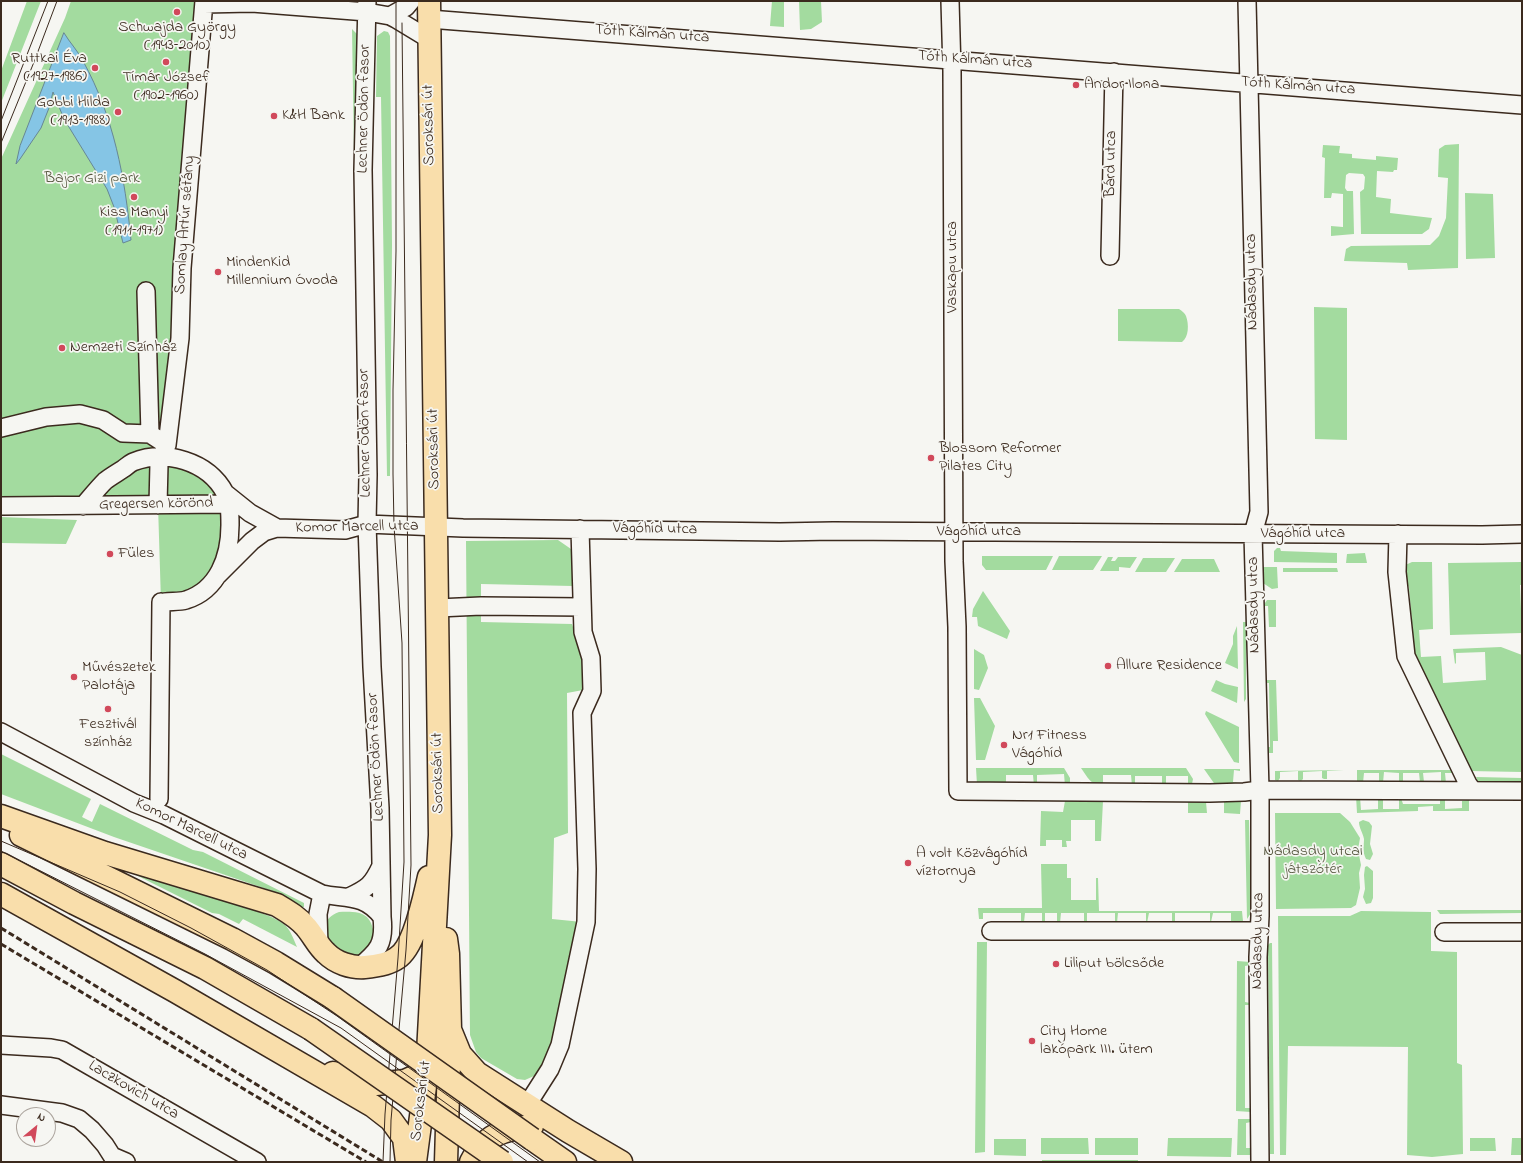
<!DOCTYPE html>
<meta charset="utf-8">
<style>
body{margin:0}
#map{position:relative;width:1523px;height:1163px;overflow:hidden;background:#f6f6f2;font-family:"Indie Flower",sans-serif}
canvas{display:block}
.frame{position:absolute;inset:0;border:2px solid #3b2a1e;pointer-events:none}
.north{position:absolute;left:16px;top:1107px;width:40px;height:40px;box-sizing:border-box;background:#f6f6f2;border:1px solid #aba49d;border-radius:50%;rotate:29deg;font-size:11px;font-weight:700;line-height:16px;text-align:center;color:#3b2a1e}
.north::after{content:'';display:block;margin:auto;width:14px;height:18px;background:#d1495b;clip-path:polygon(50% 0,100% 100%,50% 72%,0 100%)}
</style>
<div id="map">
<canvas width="1523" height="1163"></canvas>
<div class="frame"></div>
<div class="north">N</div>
</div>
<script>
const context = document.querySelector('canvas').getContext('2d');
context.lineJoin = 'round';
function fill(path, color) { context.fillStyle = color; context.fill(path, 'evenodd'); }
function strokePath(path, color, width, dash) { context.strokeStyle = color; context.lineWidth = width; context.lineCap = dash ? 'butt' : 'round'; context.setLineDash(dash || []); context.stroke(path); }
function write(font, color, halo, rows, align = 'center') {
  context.font = font + ' "Indie Flower",sans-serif'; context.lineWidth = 3.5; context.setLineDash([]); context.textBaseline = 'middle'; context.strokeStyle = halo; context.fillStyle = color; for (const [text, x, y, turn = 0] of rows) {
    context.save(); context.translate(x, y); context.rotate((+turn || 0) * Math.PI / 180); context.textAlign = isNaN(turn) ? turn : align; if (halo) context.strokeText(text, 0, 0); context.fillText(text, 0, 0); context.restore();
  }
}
fill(new Path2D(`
 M27 1H41L1 103V71Z
 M71 1H197L165 431 151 458 217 480 230 535 208 588 161 602 158 505 1 500V159L65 18Z
 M772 1H784V27L770 26Z
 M799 1H821L822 22 811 29 800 30Z
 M352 29 358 35 360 147 354 155Z
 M384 31 388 32 390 36 392 245 390 476H387L381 97H376L377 36Z
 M1459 144 1458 268 1408 270 1407 263 1344 261 1346 249 1351 246 1430 245 1439 236 1446 218 1448 178 1438 177 1439 149 1445 145Z
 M1323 145 1340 146 1339 153 1352 154V158L1376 160V156L1398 158 1397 170H1394L1393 172 1377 171 1376 197 1391 199 1390 213 1432 218 1429 229 1422 234H1361L1360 192 1364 189 1365 177 1363 174 1349 173 1346 175 1345 188 1347 191H1353L1354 234 1331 236V226L1343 227V194L1332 193 1331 198H1324L1325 158 1322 157Z
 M1465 193 1493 194 1495 258 1466 259Z
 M1314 307 1347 308V440L1315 439Z
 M1118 309H1179C1182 311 1185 313 1186 316 1189 324 1189 337 1182 342L1118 341Z
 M1 517 77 520 66 544 1 543Z
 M558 540 571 549 573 586 481 584V622L572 624 583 657V690L567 693 568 833 554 838 552 919 582 922 554 1044 543 1066 534 1076 525 1080 517 1079 481 1058 476 1052 470 1035 466 541Z
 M1277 548H1280L1281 551 1337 553V563L1274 562V551Z
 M1365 553 1367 563H1346L1347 554Z
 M982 556H1053L1046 570H986L982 565Z
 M1059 556H1102L1093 570H1052Z
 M1108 557H1113L1111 561H1115L1118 557H1137L1130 568 1119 567V571H1100Z
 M1143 558H1175L1166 572H1135Z
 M1182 559H1214L1220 572H1174Z
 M1412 562H1432L1433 629 1419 630 1421 657 1441 656 1443 683 1486 680 1485 652 1456 653V663L1455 664 1453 649 1501 647 1522 655V772L1469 771 1415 657 1409 588 1401 567Z
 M1522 562V585H1520L1522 633 1450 635 1448 563Z
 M1263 567H1277L1278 588 1272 589 1263 583Z
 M1283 568H1337L1338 572H1283Z
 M983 591 1010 631 1007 639 978 626 977 617H972L973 609Z
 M1267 600H1276V627H1269L1268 606H1263Z
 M1243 622H1246V699L1244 702Z
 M1237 626 1238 669 1225 663 1233 644V636Z
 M974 649 984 655 988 668 979 690 974 689Z
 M1216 680 1225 684 1238 687 1237 703 1211 691Z
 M1265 680H1276L1278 741H1273V753H1269L1266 750V747H1270L1269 683H1265Z
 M974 698H980L995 726 985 760H976Z
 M1206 711 1239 727V763L1234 762 1205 714Z
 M1 754 91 799 82 817 92 822 100 804 193 850 203 852 304 903V907H300L295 902 281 894 114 837 1 794Z
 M976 768H1064L1070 778V783L1065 786 1064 774 1037 775V786H1034L1033 775H1006V785H977Z
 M1081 768H1186L1193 779 1192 784 1188 787V776H1166V786H1162V776H1135V786H1132L1131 775H1103V786C1092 786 1087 777 1081 768Z
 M1204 769H1240V771L1234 770 1233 782 1239 783V786H1216Z
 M1344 770 1327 771V779H1324L1322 778V771L1303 772V779L1301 781 1298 780V771L1280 772V778L1278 781 1275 780V771Z
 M1357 770H1455L1458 784 1455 773H1445L1446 783H1441V772L1423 773 1424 782 1422 783 1420 782 1419 773H1403V783H1399V773L1384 772 1383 783 1379 782V773H1364L1363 783 1357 785Z
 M1476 777 1522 778V783L1478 782Z
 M1356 796 1360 797 1361 810 1378 809V798L1383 799V809H1399V800L1401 798 1403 804H1440V799L1443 798 1445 799V809L1462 808V801L1469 800V811H1433V806L1418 807V811L1357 813Z
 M1065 801H1103L1101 841H1095V820H1071V841H1066L1067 847H1062V840H1046V846H1040L1041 811 1063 812Z
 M1224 801H1241L1240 814 1224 813Z
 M1188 802H1206L1207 813H1188Z
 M1275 813H1340L1350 822 1360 838 1358 850 1361 865 1359 873 1360 888 1356 905 1351 908 1276 909Z
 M1245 820H1249L1251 913 1247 919Z
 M1363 820 1369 822 1372 826 1370 844 1373 854 1370 860 1366 859C1362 851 1364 846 1364 839 1363 833 1359 828 1359 822Z
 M91 850 269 916C289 925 289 928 297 947L243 919 239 924 219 914 212 913 92 853Z
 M1041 864H1067V878H1071V900H1096V878H1098L1099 911H1242L1243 921 1242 922H1231V913H1213L1211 922H1210V913H1175V923H1172V913H1149L1147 923 1146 922V913H1118L1117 923H1115V913H1087V923H1084V913H1061L1060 923H1059L1057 922V913H1045V923H1043L1042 922V913H1025L1024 922 1023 923 1021 922V913H983V919H979L978 908H1042Z
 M1367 866 1373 871V898L1371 903 1366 904 1363 897 1365 889 1364 875 1365 867Z
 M1437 910H1522V913L1440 914Z
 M1361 911 1431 912V951L1457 952V1063L1462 1065 1463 1154 1432 1157 1407 1155 1408 1047 1288 1046 1286 1155H1280L1278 916H1350Z
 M339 912C364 911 372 914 375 940L364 955 350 958 329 943C326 928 321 919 339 912Z
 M977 942H987L985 1152 975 1153Z
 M1270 943H1272L1274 1154H1270L1268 945Z
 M1237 961 1250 962V965L1245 966V1002L1250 1003V1005H1245V1108H1252L1251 1112 1236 1111Z
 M1238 1119H1251V1122L1246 1123V1148H1253L1251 1155H1237Z
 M1041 1138H1088L1089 1154H1041Z
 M1095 1138H1138V1155H1095Z
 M1168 1138H1232L1231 1157 1167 1156Z
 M1470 1138H1495L1496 1151H1470Z
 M1512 1138H1522V1155H1511Z
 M994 1139H1026V1156L994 1155Z
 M1042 1160H1138V1162H1042Z`), '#a3db9f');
const water = new Path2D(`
 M64 33C70 43 78 51 83 61 114 117 125 178 131 240L123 243 114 207 107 189 64 119 53 92 49 108 41 128 20 159 16 164 20 146Z`);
fill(water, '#85c5e5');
strokePath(water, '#678795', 1);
const minor = new Path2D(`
 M950 1 952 71 954 561 957 627 958 791 1210 793 1244 792 1260 790 1522 791
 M1247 1 1259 512 1253 534 1260 790V916L1258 957 1260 1162
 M204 4 252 3 367 12 390 16 396 19 429 39
 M390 16 406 7 411 1
 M429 19 1522 105
 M1110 256 1114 72
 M146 291 150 434 167 445
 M1 428 46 417 80 414 103 420 123 433 150 434
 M225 493 250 513 277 528
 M158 505 159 464 161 457 167 445 180 338 182 268 204 1
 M1 506 229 504
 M83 506C90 498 97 489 105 481 110 477 117 473 123 469 126 467 129 464 133 462 165 449 208 461 225 493 230 503 230 514 230 525 230 557 218 590 186 600 179 602 171 601 165 602
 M1398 534 1397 572 1406 656 1468 784 1473 791
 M218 575 252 541 264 532 277 528 345 530 367 524 463 528 780 532 833 531 1482 535 1522 534
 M438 608 481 606 582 607
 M1 732 134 803 164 815 322 894C347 899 364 894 382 917
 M159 799 161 602
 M349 897C368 888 372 885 381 866
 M991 931H1259
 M1444 932H1522
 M319 946 318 914 322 894
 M359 967C378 951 385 944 382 917L380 808 372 667 367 524 368 475 363 170 367 1
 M1 1045 51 1048 62 1050 257 1162
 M1 1105 62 1113 79 1119 92 1130 105 1145 112 1156 126 1162
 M527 1105 550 1069 560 1045 586 922 587 869 582 713 592 691 591 658 583 632 580 529`);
const major = new Path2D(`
 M1 816 105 853 277 905C287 911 298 917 306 927 313 935 318 946 326 953 336 963 351 968 365 967 376 966 389 964 397 958 415 947 424 898 429 877
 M21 835 232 939 276 963 333 998
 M1 864 74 903 205 968 311 1029
 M1 894 175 991 373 1106 391 1120 404 1138 407 1162
 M446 939 448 954 450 1029 446 1162
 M451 1032 460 1054 477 1073 568 1131 621 1162
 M333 1073 376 1084 405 1081 427 1071 435 1062
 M532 1139 565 1162
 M415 1162 427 1071 440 835 429 1
 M471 1162C485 1135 503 1129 532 1126`);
strokePath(minor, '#3b2a1e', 20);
strokePath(major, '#3b2a1e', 25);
strokePath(minor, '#f6f6f2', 17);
strokePath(major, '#f9deab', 22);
strokePath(new Path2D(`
 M1 121 48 1
 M1 143 34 62 57 1
 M1 841 120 892 191 928 267 970 337 1016 540 1162
 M1 851 205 954 341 1028 528 1162
 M383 1162 385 1114 398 958 404 862 402 643 394 526 393 474V390L396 251V1
 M390 1162 391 1120 406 950 411 865 402 23`), '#3b2a1e', 1);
strokePath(new Path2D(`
 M1 928 383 1162
 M1 944 366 1162`), '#3b2a1e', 3, [6, 3]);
const majorBridge = new Path2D(`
 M333 998 532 1139
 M311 1029 502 1162`);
strokePath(majorBridge, '#3b2a1e', 25, []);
strokePath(majorBridge, '#f9deab', 22);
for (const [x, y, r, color] of [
 [177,12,4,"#d1495b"],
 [166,62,4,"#d1495b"],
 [95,68,4,"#d1495b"],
 [1076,85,4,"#d1495b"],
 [118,112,4,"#d1495b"],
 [274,116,4,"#d1495b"],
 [134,197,4,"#d1495b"],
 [218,272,4,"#d1495b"],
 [62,348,4,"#d1495b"],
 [931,458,4,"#d1495b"],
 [110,554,4,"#d1495b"],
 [1108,666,4,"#d1495b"],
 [74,677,4,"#d1495b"],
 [108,709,4,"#d1495b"],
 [1004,745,4,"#d1495b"],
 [908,863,4,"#d1495b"],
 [1056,964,4,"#d1495b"],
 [1032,1041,4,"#d1495b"]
]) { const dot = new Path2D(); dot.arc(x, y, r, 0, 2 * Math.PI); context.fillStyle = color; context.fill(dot); strokePath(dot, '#f6f6f2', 1.5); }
write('16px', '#3b2a1e', '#f6f6f2', [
 ["Schwajda György",177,28,"center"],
 ["(1943–2010)",177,46,"center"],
 ["Ruttkai Éva",87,59,"right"],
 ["(1927–1986)",87,77,"right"],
 ["Tímár József",166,78,"center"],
 ["(1902–1960)",166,96,"center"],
 ["Andor Ilona",1084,85],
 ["Gobbi Hilda",110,103,"right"],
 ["(1913–1988)",110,121,"right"],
 ["K&H Bank",282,116],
 ["Kiss Manyi",134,213,"center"],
 ["(1911–1971)",134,231,"center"],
 ["MindenKid",226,263],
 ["Millennium Óvoda",226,281],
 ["Nemzeti Színház",70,348],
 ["Blossom Reformer",939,449],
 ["Pilates City",939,467],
 ["Füles",118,554],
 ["Allure Residence",1116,666],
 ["Művészetek",82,668],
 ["Palotája",82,686],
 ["Fesztivál",108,725,"center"],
 ["színház",108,743,"center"],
 ["Nr1 Fitness",1012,736],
 ["Vágóhíd",1012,754],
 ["A volt Közvágóhíd",916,854],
 ["víztornya",916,872],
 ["Liliput bölcsőde",1064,964],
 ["City Home",1040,1032],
 ["lakópark III. ütem",1040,1050]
], 'left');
write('16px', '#3b2a1e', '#f6f6f2', [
 ["Tóth Kálmán utca",652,35,4],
 ["Tóth Kálmán utca",975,61,4],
 ["Tóth Kálmán utca",1298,87,4],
 ["Lechner Ödön fasor",365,109,-89],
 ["Soroksári út",430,125,-91],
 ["Bárd utca",1112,164,-89],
 ["Somlay Artúr sétány",186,225,-86],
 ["Vaskapu utca",953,267,-90],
 ["Nádasdy utca",1253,282,-91],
 ["Lechner Ödön fasor",366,433,-91],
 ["Soroksári út",435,449,-91],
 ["Gregersen körönd",156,505,-1],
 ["Komor Marcell utca",357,528,-1],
 ["Vágóhíd utca",655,530,1],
 ["Vágóhíd utca",979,532],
 ["Vágóhíd utca",1303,534],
 ["Nádasdy utca",1255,605,-91],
 ["Lechner Ödön fasor",377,757,-93],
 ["Soroksári út",439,773,-91],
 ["Komor Marcell utca",191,830,26],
 ["Nádasdy utca",1259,941,-89],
 ["Laczkovich utca",133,1091,30],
 ["Soroksári út",422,1101,-83]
]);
write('16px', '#55563e', '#f6f6f2', [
 ["Bajor Gizi park",92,179],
 ["Nádasdy utcai",1313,852],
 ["játszótér",1313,870]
]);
</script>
